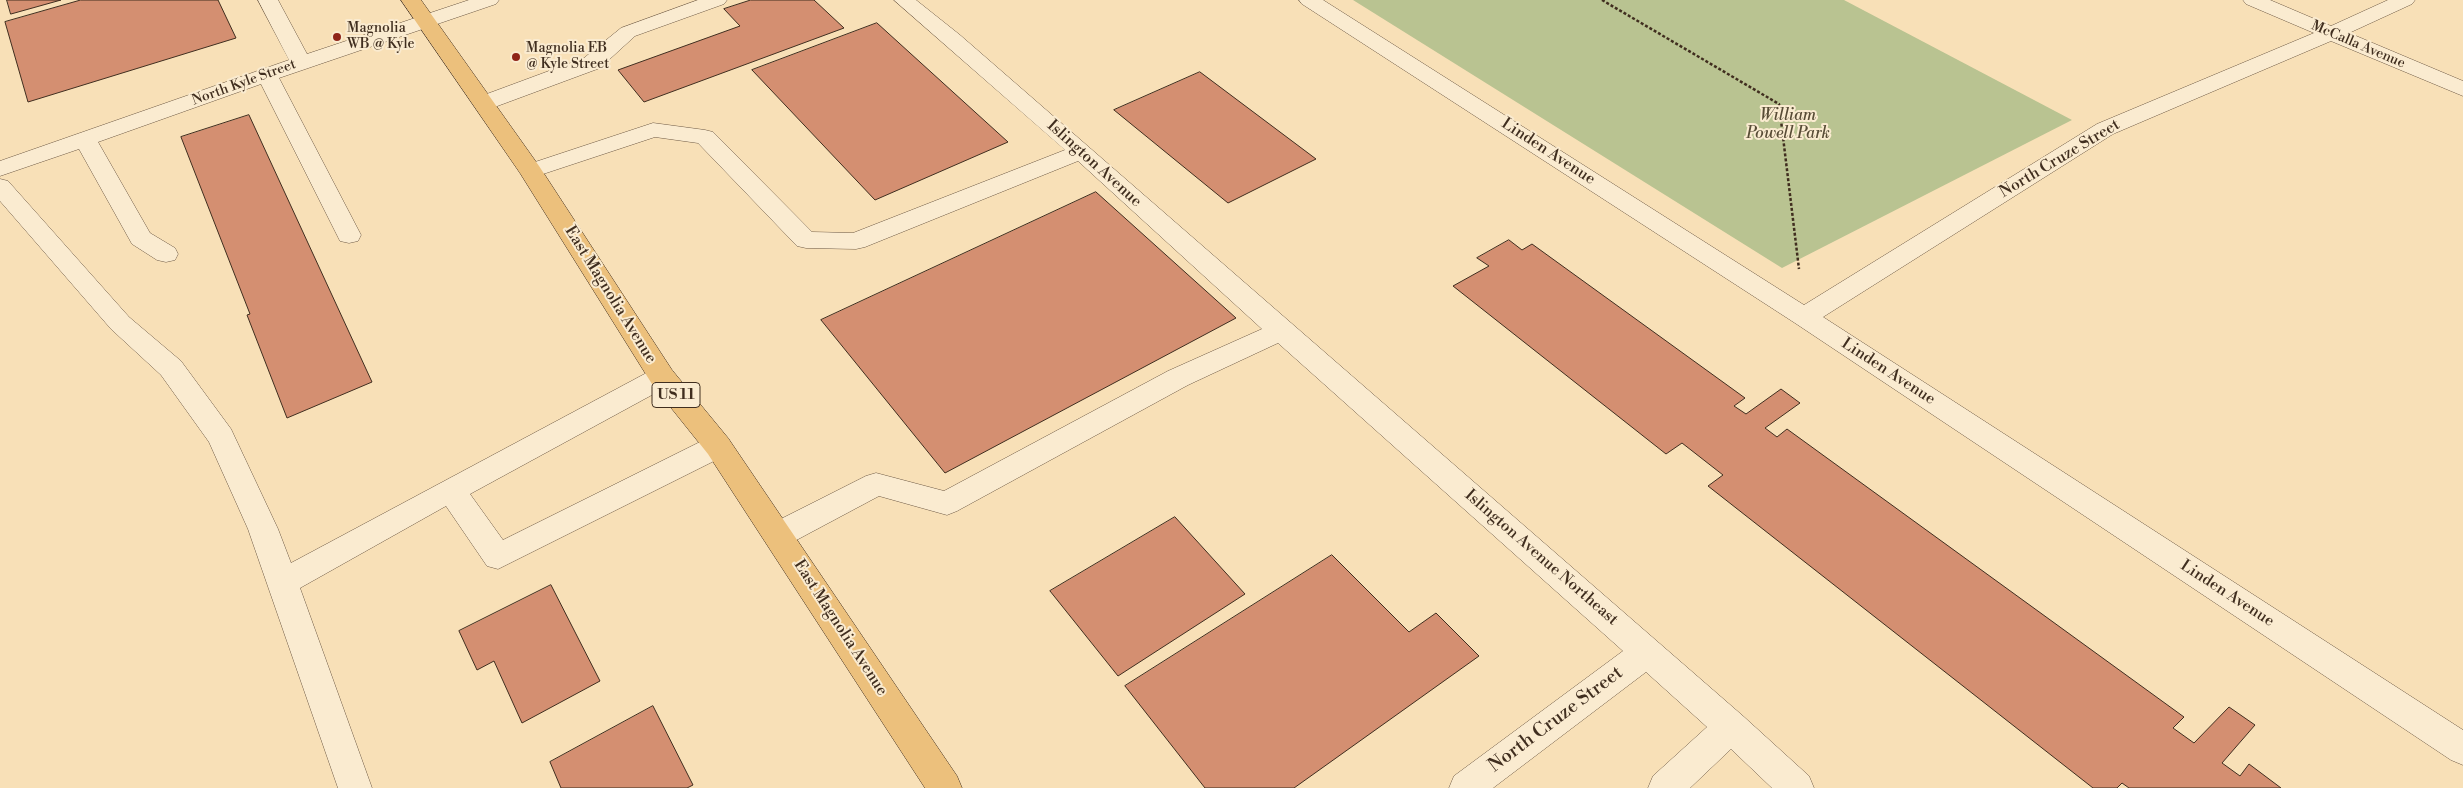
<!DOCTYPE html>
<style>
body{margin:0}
canvas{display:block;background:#f8e0b7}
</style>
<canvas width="2463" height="788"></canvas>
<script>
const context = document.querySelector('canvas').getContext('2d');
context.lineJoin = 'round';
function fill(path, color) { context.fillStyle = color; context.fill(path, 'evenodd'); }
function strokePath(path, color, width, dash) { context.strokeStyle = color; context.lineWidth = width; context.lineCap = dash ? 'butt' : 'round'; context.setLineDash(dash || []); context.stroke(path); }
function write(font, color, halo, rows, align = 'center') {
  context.font = font + ' "Libre Bodoni",serif'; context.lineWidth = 4; context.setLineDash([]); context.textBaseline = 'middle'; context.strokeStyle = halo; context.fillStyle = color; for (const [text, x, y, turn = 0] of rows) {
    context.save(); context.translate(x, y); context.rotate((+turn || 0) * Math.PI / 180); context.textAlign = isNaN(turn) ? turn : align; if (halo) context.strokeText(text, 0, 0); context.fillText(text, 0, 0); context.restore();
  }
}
fill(new Path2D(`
 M1353 0H1844L2072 120 1782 268Z`), '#b9c391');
const building = new Path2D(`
 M7 0H61L11 14Z
 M81 0H218L236 38 28 102 5 22Z
 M751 0H814L844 28 644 102 618 70 740 26 724 9Z
 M877 23 1008 142 875 200 752 70Z
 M1200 72 1316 159 1228 203 1114 110Z
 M249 115 372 382 287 418 247 315 250 314 181 137Z
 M1096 192 1236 318 945 473 821 320Z
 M1509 240 1522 250 1532 244 1745 398 1734 406 1746 414 1781 389 1800 403 1765 428 1777 437 1787 429 2184 717 2173 728 2194 743 2229 707 2255 725 2222 763 2240 776 2249 764 2281 788H2129L2122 783 2117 788H2093L1708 486 1723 475 1682 443 1666 454 1453 286 1489 266 1477 258Z
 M1175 517 1245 594 1118 676 1050 591Z
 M1332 555 1409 632 1436 613 1479 656 1294 788H1205L1125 686Z
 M551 585 600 681 522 723 494 661 477 670 459 631Z
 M653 706 693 785 687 788H561L550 762Z`);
fill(building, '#d48f71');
strokePath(building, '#402e1f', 1);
const minor = new Path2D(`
 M258 0H278L307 54 469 0H499L496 4 279 78 361 235 358 241 349 243 340 241 337 235 261 84 98 142 150 233 175 248 178 254 175 260 166 262 157 260 132 244 79 149 0 176V161L289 60Z
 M698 0H727L724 4 635 36 600 68 492 108 484 110 476 108 473 103 476 98 584 58 621 28Z
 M894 0H916L960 35 1743 716 1809 776 1814 788H1772L1731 749 1690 788H1648L1653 776 1707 727 1646 672 1493 788H1449L1454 776 1623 651 1278 343 1188 385 957 511 947 515 879 496 789 544 778 547 767 544 763 535 767 526 866 476 876 473 944 491 1168 371 1262 329 1078 161 865 247 856 249 806 248 797 246 698 143 655 137 531 178 523 176 519 171 523 166 653 123 705 130 713 132 812 232 853 233 1065 150Z
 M1299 0H1323L1804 305 2097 124 2314 33 2246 4 2243 0H2270L2331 26 2388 0H2415L2412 4 2349 33 2463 81V96L2331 41 2113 134 1823 317 2463 730V765L2451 760 1795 323 1302 4Z
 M0 179 8 181 129 317 181 361 231 429 278 529 291 563 652 370 662 367 672 370 676 377 672 384 470 494 503 540 708 438 718 435 728 438 732 446 728 454 498 569 487 566 446 506 300 588 372 788H338L248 529 209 442 161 375 111 329 0 201Z`);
const major = new Path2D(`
 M401 0H421L539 166 672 370 728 438 957 776 962 788H925L708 454 652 384 520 173Z`);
strokePath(minor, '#6e5a45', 1);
strokePath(major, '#402e1f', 1);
strokePath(new Path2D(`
 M1602 0 1779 104 1799 269`), '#402e1f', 2.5, [3, 2]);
fill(minor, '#faebd0');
fill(major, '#ecc07c');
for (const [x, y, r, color] of [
 [337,37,5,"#8f2418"],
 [516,57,5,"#8f2418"]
]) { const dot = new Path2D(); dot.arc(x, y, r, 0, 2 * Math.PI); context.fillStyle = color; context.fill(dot); strokePath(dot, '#faebd0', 2); }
write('14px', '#402e1f', '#faebd0', [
 ["Magnolia",347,29],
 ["WB @ Kyle",347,45],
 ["Magnolia EB",526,49],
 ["@ Kyle Street",526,65]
], 'left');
write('14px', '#402e1f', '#faebd0', [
 ["McCalla Avenue",2358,45,23],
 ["North Kyle Street",244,83,-20]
]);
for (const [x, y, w] of [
 [676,395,48]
]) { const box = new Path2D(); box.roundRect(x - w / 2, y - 12.5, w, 25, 4); context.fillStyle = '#faebd0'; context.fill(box); strokePath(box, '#402e1f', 1); }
write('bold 15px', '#402e1f', null, [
 ["US 11",676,395]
]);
write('italic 16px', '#584c36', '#faebd0', [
 ["William",1788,116],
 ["Powell Park",1788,134]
]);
write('16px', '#402e1f', '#faebd0', [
 ["Linden Avenue",1548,152,33],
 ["North Cruze Street",2060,159,-31],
 ["Islington Avenue",1094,164,42],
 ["East Magnolia Avenue",610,295,58],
 ["Linden Avenue",1888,372,33],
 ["Islington Avenue Northeast",1541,558,41],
 ["Linden Avenue",2227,594,33],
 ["East Magnolia Avenue",840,628,57]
]);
write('19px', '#402e1f', '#faebd0', [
 ["North Cruze Street",1556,720,-37]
]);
</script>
